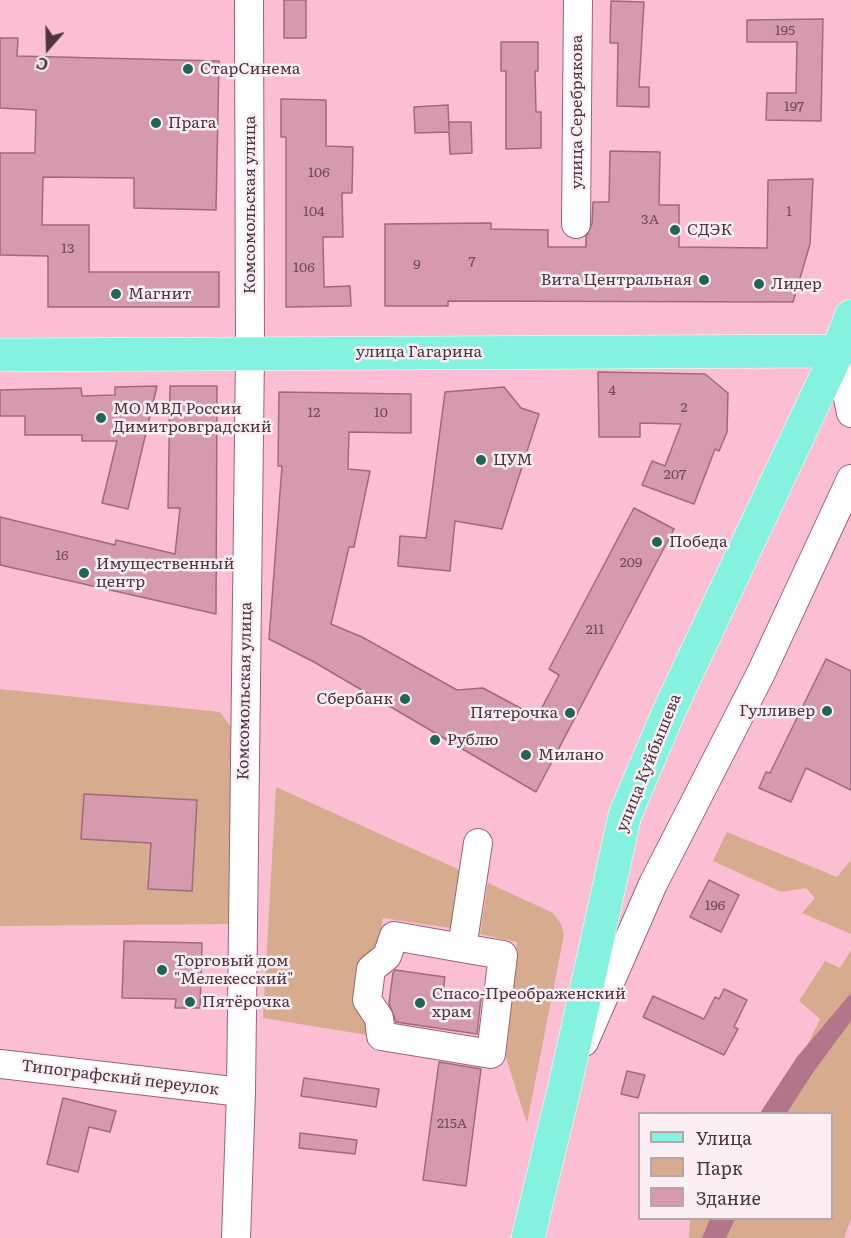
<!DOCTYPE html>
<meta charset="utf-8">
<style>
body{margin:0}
#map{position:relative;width:851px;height:1238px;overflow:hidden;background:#fbbed2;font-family:Literata,serif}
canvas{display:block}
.legend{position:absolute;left:638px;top:1112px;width:195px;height:108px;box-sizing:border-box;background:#fceff3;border:2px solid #b6a5aa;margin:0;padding:8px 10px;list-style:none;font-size:18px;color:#4d353d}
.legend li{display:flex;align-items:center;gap:12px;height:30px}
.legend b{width:30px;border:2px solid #b6a5aa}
.north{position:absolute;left:18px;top:18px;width:60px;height:60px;-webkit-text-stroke:4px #fceff3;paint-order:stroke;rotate:200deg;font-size:16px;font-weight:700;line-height:24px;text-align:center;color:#4d353d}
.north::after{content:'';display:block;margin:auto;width:21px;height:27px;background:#4d353d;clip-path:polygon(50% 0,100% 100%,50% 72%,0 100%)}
</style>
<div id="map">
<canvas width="851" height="1238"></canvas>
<ul class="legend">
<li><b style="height:8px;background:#85f2df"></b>Улица</li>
<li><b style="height:16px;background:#d7ac8e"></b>Парк</li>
<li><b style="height:16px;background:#d59aae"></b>Здание</li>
</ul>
<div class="north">С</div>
</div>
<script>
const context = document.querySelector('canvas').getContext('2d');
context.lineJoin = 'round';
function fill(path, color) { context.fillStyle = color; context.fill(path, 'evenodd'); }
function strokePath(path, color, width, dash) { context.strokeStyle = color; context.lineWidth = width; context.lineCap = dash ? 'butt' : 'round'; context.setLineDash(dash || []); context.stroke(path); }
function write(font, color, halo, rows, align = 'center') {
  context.font = font + ' Literata,serif'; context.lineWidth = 5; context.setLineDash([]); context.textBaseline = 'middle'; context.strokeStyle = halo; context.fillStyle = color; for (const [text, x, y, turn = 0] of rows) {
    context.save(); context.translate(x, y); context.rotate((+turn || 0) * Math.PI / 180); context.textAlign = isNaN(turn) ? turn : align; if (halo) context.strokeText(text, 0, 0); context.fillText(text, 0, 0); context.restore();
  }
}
fill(new Path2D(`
 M0 689 220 712 236 734 233 924 0 926Z
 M276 787 462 871 456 929 383 918 367 1035 263 1018Z
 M727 832 837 877 851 860V934L802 913 815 898 806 888 781 892 713 861Z
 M488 883 553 913 561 924 564 935 527 1123 506 1058 517 942 480 934Z
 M851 950V1219L844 1238H689L690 1218H832V1114L764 1113 795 1071 820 1019 799 1001 825 961 840 968Z`), '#d7ac8e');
fill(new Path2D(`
 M851 993V1021L812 1074 787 1113H760L797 1057Z
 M710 1219H735L726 1238H702Z`), '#b2758a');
const building = new Path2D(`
 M284 0H306V38H284Z
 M611 1 644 2 639 87H649V107L617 106 618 43H610Z
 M823 19 821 121 766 120 767 93H796L797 42H747V20Z
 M0 38H18L17 56 219 61 216 210 134 208V178L43 177 42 225H89V272H219V307H48V256L0 255V153H35L36 110 0 108Z
 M501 42H538V71H535L536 112H541V148L506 149V71H501Z
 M281 99 326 100V146L353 147 352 193H342L343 237H323L324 287 350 286 351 306 286 307V137H281Z
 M448 105 449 130V122H471L472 153 450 154 449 132 415 133 414 107Z
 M610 151 660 152 659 205H679V247L767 248 768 180 813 179 810 244 793 302 448 301V306H385V224L491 223V229L548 230V247H586V237L592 224 593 202H609Z
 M598 372 705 374 728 393 727 432 719 451 715 449 694 504 642 485 652 461 665 466 681 424 640 423V437H599Z
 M157 386 128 509 102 503 117 441H82V435H25V416H0V390L81 388 82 396 115 395V387Z
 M170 386H217L216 614 0 565V517L115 545 116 540 175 554 180 508H168Z
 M504 387 521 408 539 414 502 529 455 521 450 571 398 566 400 536 426 538 445 392Z
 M279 392 411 394V433L349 432 348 469 370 471 354 547H349L331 624 362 637 457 690 483 688 537 717 559 675 549 669 634 508 674 529 536 792 314 662 269 639 282 466H278Z
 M826 659 851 671V790L806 768 791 802 759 788 766 772 770 773Z
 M84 794 197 800 192 891 148 889 151 843 81 839Z
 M709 880 739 895 721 932 690 917Z
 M124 941 202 943 200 1008H175L176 999 122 998Z
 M395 970 445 977 443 993 481 998 477 1034 396 1022 389 1003 393 973Z
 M724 989 747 1000 734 1027 738 1029 724 1055 643 1017 653 996 704 1019 715 997 719 999Z
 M439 1062 481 1069 466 1186 423 1180Z
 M627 1071 645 1075 638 1098 621 1094Z
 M304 1078 379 1089 376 1107 301 1096Z
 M63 1098 116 1111 110 1132 89 1127 78 1172 47 1164Z
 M300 1133 357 1140 355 1154 299 1148Z`);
fill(building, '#d59aae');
strokePath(building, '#a06a7d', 1.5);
const minor = new Path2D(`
 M576 224 578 0
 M838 351 851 413
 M462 948 503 955 491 1054 381 1036 379 1018 367 1000 371 969 387 956 394 936 462 948 478 843
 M584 1042 653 884 761 673 851 479
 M0 1064 241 1092
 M236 1238 241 1092 250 353 249 0`);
const major = new Path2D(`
 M0 355 838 351
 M528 1238 565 1085 625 815 670 709 838 351 851 316`);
strokePath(minor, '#9a6477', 30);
strokePath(major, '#fff', 34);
strokePath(minor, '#fff', 28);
strokePath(major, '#85f2df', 33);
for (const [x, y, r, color] of [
 [188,69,6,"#206557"],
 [156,123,6,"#206557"],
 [675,230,6,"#206557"],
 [704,280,6,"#206557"],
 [759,284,6,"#206557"],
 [116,294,6,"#206557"],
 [101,418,6,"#206557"],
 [481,460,6,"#206557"],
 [657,542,6,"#206557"],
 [84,573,6,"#206557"],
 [405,699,6,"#206557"],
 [827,711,6,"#206557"],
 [570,713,6,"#206557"],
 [435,740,6,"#206557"],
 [526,755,6,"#206557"],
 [162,970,6,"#206557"],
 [190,1002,6,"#206557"],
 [420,1003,6,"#206557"]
]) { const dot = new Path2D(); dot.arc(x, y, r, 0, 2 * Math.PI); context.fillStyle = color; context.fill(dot); strokePath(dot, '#fceff3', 2); }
write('14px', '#6f4e59', null, [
 ["195",785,31],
 ["197",794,107],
 ["106",319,173],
 ["104",314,212],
 ["1",789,212],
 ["3А",650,220],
 ["13",68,249],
 ["7",472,262],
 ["9",417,265],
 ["106",304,268],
 ["4",612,391],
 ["2",684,408],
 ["12",314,413],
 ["10",381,413],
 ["207",675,475],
 ["16",62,556],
 ["209",631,563],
 ["211",595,630],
 ["196",715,906],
 ["215А",452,1124]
]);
write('16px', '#4d353d', '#fceff3', [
 ["СтарСинема",200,69],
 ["Прага",168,123],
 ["СДЭК",687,230],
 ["Вита Центральная",692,280,"right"],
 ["Лидер",771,284],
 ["Магнит",128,294],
 ["МО МВД России",113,409],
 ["Димитровградский",113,427],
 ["ЦУМ",493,460],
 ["Победа",669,542],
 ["Имущественный",96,564],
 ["центр",96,582],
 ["Сбербанк",393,699,"right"],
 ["Гулливер",815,711,"right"],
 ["Пятерочка",558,713,"right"],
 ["Рублю",447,740],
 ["Милано",538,755],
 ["Торговый дом",174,961],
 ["\"Мелекесский\"",174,979],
 ["Спасо-Преображенский",432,994],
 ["храм",432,1012],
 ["Пятёрочка",202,1002]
], 'left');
write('16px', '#4d353d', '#fceff3', [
 ["улица Серебрякова",577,112,-90],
 ["Комсомольская улица",250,205,-90],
 ["улица Гагарина",419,352],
 ["Комсомольская улица",245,691,-89],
 ["улица Куйбышева",649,763,-68],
 ["Типографский переулок",120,1078,7]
]);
</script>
